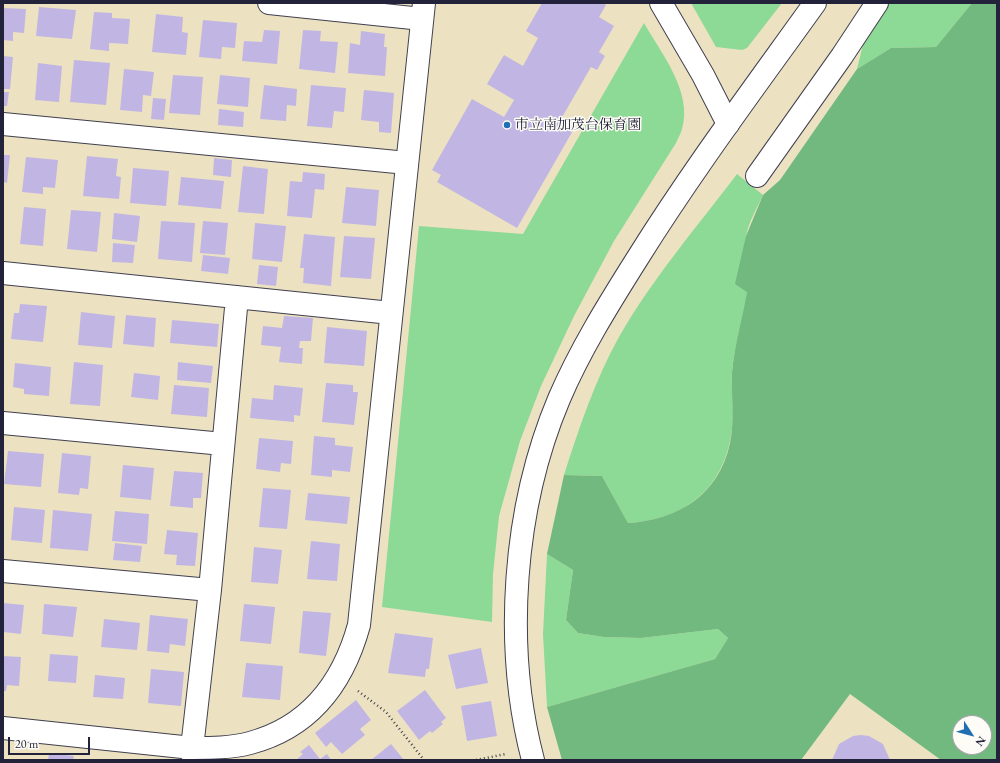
<!DOCTYPE html>
<meta charset="utf-8">
<style>
body{margin:0}
#map{position:relative;width:1000px;height:763px;overflow:hidden;background:#ece2c1;font-family:"EB Garamond",serif}
canvas{display:block}
.frame{position:absolute;inset:0;border:4px solid #22223b;pointer-events:none}
.north{position:absolute;left:952px;top:715px;width:40px;height:40px;box-sizing:border-box;background:#fdfcf7;border:1px solid #a5a5ac;border-radius:50%;rotate:126deg;font-size:11px;font-weight:700;line-height:16px;text-align:center;color:#22223b}
.north::after{content:'';display:block;margin:auto;width:14px;height:18px;background:#1f6fb2;clip-path:polygon(50% 0,100% 100%,50% 72%,0 100%)}
.scale{position:absolute;left:8px;top:737px;width:82px;height:18px;box-sizing:border-box;border:2px solid #22223b;border-top:0;padding-left:5px;font-size:12px;line-height:14px;white-space:nowrap;color:#22223b;-webkit-text-stroke:3px #fdfcf7;paint-order:stroke}
</style>
<div id="map">
<canvas width="1000" height="763"></canvas>
<div class="frame"></div>
<div class="north">N</div>
<div class="scale">20 m</div>
</div>
<script>
const context = document.querySelector('canvas').getContext('2d');
context.lineJoin = 'round';
function fill(path, color) { context.fillStyle = color; context.fill(path, 'evenodd'); }
function strokePath(path, color, width, dash) { context.strokeStyle = color; context.lineWidth = width; context.lineCap = dash ? 'butt' : 'round'; context.setLineDash(dash || []); context.stroke(path); }
function write(font, color, halo, rows, align = 'center') {
  context.font = font + ' "EB Garamond","Noto Serif JP",serif'; context.lineWidth = 3; context.setLineDash([]); context.textBaseline = 'middle'; context.strokeStyle = halo; context.fillStyle = color; for (const [text, x, y, turn = 0] of rows) {
    context.save(); context.translate(x, y); context.rotate((+turn || 0) * Math.PI / 180); context.textAlign = isNaN(turn) ? turn : align; if (halo) context.strokeText(text, 0, 0); context.fillText(text, 0, 0); context.restore();
  }
}
fill(new Path2D(`
 M691 3H782L747 48 742 50 716 47Z
 M887 3H972L936 47 891 48 857 69 866 32Z
 M644 23C661 53 693 92 682 129 681 133 678 138 676 143L614 241 574 316 541 386 520 441 499 516 493 574 492 622 382 607 419 226 523 234Z
 M737 174 763 195C758 206 747 225 746 237 744 255 749 274 747 292 745 319 734 345 732 372 731 391 734 410 732 429 725 488 685 520 628 523L602 476 564 475C579 428 595 380 619 337 652 279 697 227 737 174Z
 M547 554 573 570 566 620 578 633 604 637 641 638 718 629 728 638 715 659 547 707 543 634Z`), '#8dd996');
fill(new Path2D(`
 M972 3H997V760H941L850 694 801 760H562L547 707 715 659 728 638 718 629 641 638 604 637 578 633 566 620 573 570 547 554 564 475 602 476 628 523C678 520 719 495 730 443 735 420 731 396 732 373 734 347 743 317 747 292L735 284 746 236 763 195 780 180 857 69 891 48 936 47ZM960 723H984V747H960Z`), '#72b97f');
fill(new Path2D(`
 M542 3H602L606 5 599 17 614 26 599 52 605 56 597 70 591 67 561 119 575 127 517 228 437 182 441 175 432 170 472 99 504 117 514 100 487 84 504 55 523 66 538 38 526 31Z
 M39 7 76 10 72 39 36 36Z
 M3 8 26 9 24 33 13 32V41L3 40Z
 M94 12 112 13V18L130 19 128 44 109 43V51L90 49Z
 M156 14 183 17 182 32 188 33 186 55 152 52Z
 M203 20 237 23 235 48 222 47 221 59 199 57Z
 M264 30 280 31 277 64 242 61 244 41 262 42Z
 M303 30 321 31 320 41 338 42 335 73 299 69Z
 M361 31 385 34 384 47H387L385 76 348 73 350 43 360 45Z
 M3 56 13 57 10 89H3Z
 M74 60 110 63 106 105 70 102Z
 M38 63 62 66 59 102 35 100Z
 M124 69 154 72 151 96 143 95 142 112 120 110Z
 M173 75 203 77 200 115 169 113Z
 M220 75 250 78 248 107 217 104Z
 M264 85 297 89 296 106 287 105 286 121 260 119Z
 M311 85 346 88 344 112 334 111 332 128 307 126Z
 M364 90 394 93 391 133 379 132V122L361 120Z
 M3 92H9L7 106H3Z
 M153 98 166 99 164 120 151 119Z
 M219 109 244 112 243 127 218 125Z
 M3 155H10L7 183 3 182Z
 M87 156 118 159 116 176 121 177 119 199 83 196Z
 M26 157 58 160 55 188 43 187V194L22 192Z
 M214 158 232 160 231 177 213 175Z
 M243 166 268 169 264 214 238 212Z
 M133 168 169 171 166 206 130 203Z
 M303 172 325 174 324 190 315 189 312 218 287 216 290 181 302 182Z
 M181 177 224 181 221 209 178 205Z
 M346 187 379 190 376 226 342 223Z
 M24 207 46 209 43 246 20 244Z
 M71 210 101 212 97 252 67 249Z
 M114 213 140 216 137 242 112 239Z
 M161 221 195 223 192 262 158 259Z
 M203 221 228 223 225 255 200 253Z
 M255 223 286 226 282 262 252 259Z
 M304 234 335 237 331 286 303 283 304 268H300Z
 M344 236 375 238 371 279 340 277Z
 M113 243 135 245 133 263 112 262Z
 M203 255 230 258 228 274 201 271Z
 M259 265 278 267 276 286 257 284Z
 M20 304 47 306 43 342 11 339 14 313H19Z
 M81 312 115 316 112 348 78 345Z
 M126 315 156 318 154 347 123 344Z
 M284 316 313 318 311 341H300L299 348H303L302 364 279 362 281 347 261 345 263 326 282 328Z
 M172 320 219 324 217 347 170 343Z
 M327 327 367 331 364 366 324 363Z
 M74 362 103 365 100 406 70 404Z
 M178 362 213 366 211 383 177 380Z
 M15 363 51 367 49 396 24 394V389L13 387Z
 M134 373 160 376 158 400 131 397Z
 M326 383 353 385V392H358L354 425 322 422Z
 M174 385 209 388 207 417 171 414Z
 M274 385 303 388 300 416 294 415V422L250 418 252 398 273 400Z
 M314 436 335 438V445L353 447 350 472 332 470V477L311 475Z
 M259 438 293 441 291 464 281 463 280 472 256 469Z
 M8 451 44 454 41 487 4 484Z
 M62 453 91 456 88 489 80 488 79 495 58 493Z
 M123 465 154 468 151 500 120 497Z
 M174 471 203 473 201 498H193V508L170 506Z
 M263 488 291 490 287 529 259 527Z
 M308 493 350 497 347 524 305 520Z
 M14 507 45 510 42 543 11 540Z
 M53 510 92 514 88 551 50 548Z
 M115 511 149 514 147 544 112 541Z
 M167 530 198 533 195 566 176 565 177 555 164 554Z
 M311 541 340 544 337 581 307 579Z
 M115 543 142 546 140 562 113 560Z
 M254 547 282 550 278 584 251 582Z
 M3 603 24 605 21 634 3 632Z
 M44 604 77 607 73 637 42 634Z
 M244 604 275 607 271 644 240 641Z
 M303 611 331 613 326 656 299 653Z
 M150 615 188 619 185 646 170 644 169 653 147 651Z
 M104 619 140 623 137 650 101 647Z
 M395 633 433 638 429 669H426L425 677 388 673Z
 M481 648 488 683 456 689 448 655Z
 M50 654 78 656 76 683 48 681Z
 M3 656 21 657 19 686 7 685 6 691H3Z
 M246 663 283 666 280 700 242 697Z
 M151 669 184 672 181 706 148 703Z
 M95 675 125 678 123 699 93 697Z
 M425 690 446 718 441 722 443 724 432 733 430 731 419 740 397 711Z
 M356 700 371 720 360 729 365 735 342 754 331 742 326 747 315 733Z
 M491 701 497 736 467 741 461 706Z
 M861 735 869 736 883 744 890 760H832L839 744 853 736Z
 M391 744 404 760H371Z
 M309 745 320 759 327 754 331 760H296L303 754 300 752Z
 M49 753 74 756 73 760H48Z`), '#c1b6e3');
const street = new Path2D(`
 M269 3 422 19
 M661 3 703 75 728 124
 M3 124 407 163
 M757 176 842 56 877 3
 M3 273 391 313
 M3 423 223 444
 M3 571 210 590
 M3 728 192 748C211 748 231 748 250 743 310 727 343 683 359 625L424 3
 M193 760 192 748 210 590 237 297`);
const secondary = new Path2D(`
 M533 760C503 646 513 508 559 399 580 350 608 305 637 259 692 171 754 88 815 3`);
strokePath(street, '#403f4f', 24);
strokePath(secondary, '#403f4f', 24);
strokePath(new Path2D(`
 M358 691 386 712 424 760
 M476 760 506 754`), '#403f4f', 2.5, [1, 3]);
strokePath(street, '#fff', 22);
strokePath(secondary, '#fff', 22);
for (const [x, y, r, color] of [
 [507,125,4,"#1f6fb2"]
]) { const dot = new Path2D(); dot.arc(x, y, r, 0, 2 * Math.PI); context.fillStyle = color; context.fill(dot); strokePath(dot, '#fdfcf7', 1.5); }
write('14px', '#22223b', '#fdfcf7', [
 ["市立南加茂台保育園",515,125]
], 'left');
</script>
